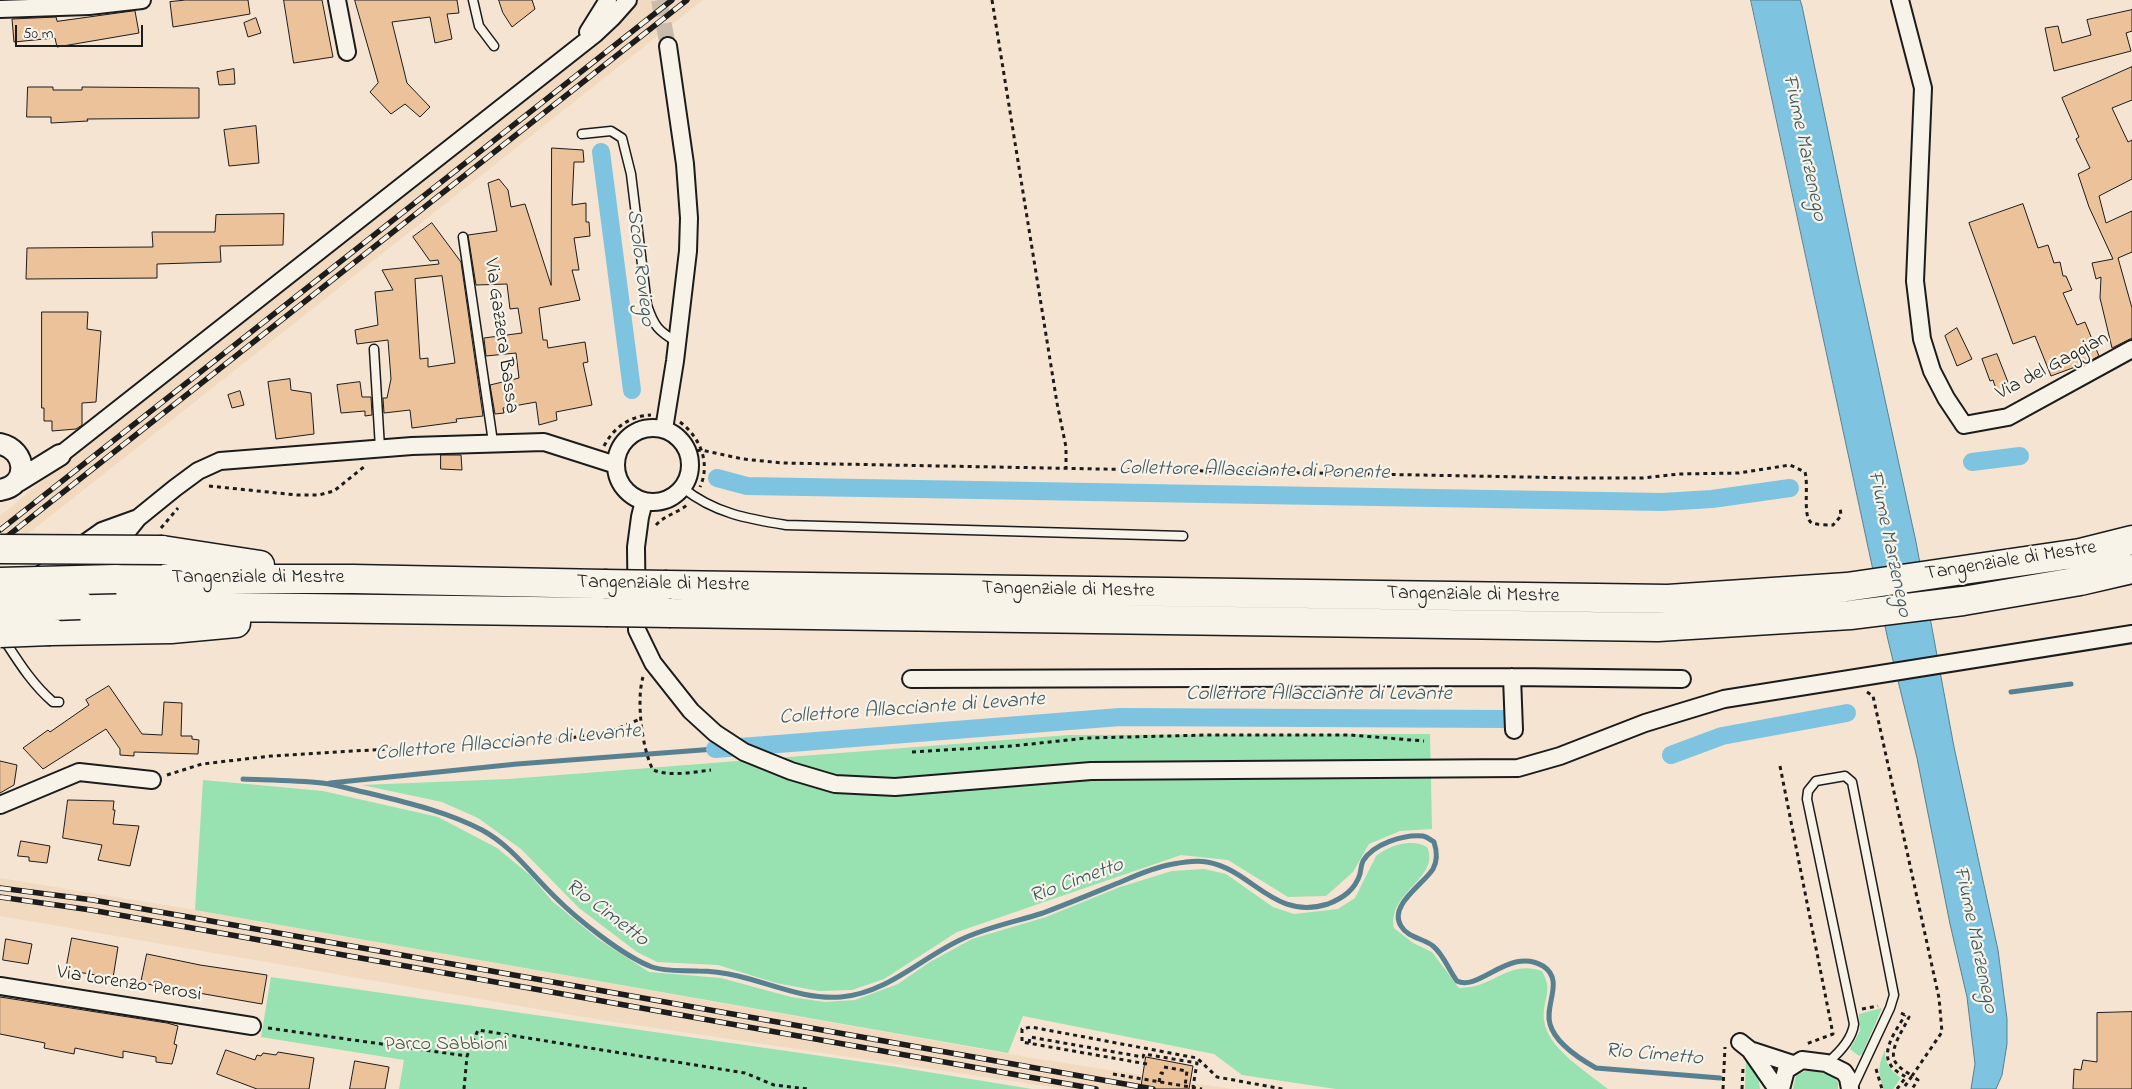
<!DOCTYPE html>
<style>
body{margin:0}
#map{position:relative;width:2132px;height:1089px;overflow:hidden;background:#f4e4d1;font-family:"Indie Flower",sans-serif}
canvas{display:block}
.scale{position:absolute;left:15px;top:25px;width:128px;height:22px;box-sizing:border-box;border:2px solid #1c1c1c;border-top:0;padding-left:6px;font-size:15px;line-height:18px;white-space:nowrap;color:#1c1c1c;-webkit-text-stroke:4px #f7f3e8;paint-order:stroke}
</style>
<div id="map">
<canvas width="2132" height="1089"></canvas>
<div class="scale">50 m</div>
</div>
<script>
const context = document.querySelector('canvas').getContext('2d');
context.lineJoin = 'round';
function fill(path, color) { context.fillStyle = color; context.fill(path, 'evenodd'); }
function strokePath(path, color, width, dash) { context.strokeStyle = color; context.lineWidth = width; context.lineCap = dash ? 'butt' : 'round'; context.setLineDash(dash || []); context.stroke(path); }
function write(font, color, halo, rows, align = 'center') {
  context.font = font + ' "Indie Flower",sans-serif'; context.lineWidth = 4.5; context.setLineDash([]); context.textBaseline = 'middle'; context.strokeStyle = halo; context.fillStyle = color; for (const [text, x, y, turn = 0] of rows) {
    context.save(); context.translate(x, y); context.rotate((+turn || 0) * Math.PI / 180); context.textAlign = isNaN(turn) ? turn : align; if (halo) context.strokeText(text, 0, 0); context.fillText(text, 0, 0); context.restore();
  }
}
fill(new Path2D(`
 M638 0H703L0 556V516L187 361 605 38Z
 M0 878 195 910 1032 1058 1232 1089H1065L601 1020 0 916Z`), '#f2dac1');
fill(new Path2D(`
 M1430 734 1432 829 1400 831 1369 844 1353 872 1326 896 1288 897 1228 860 1181 855 957 932 884 979 852 990 819 991 776 983 718 965 657 962 637 952 579 908 521 849 478 818 442 802 362 785 509 779 1069 735Z
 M203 780 323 791 438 817 497 848 531 876 552 901 598 939 649 972 721 978 791 997 825 1002 855 1000 898 984 930 962 972 939 1046 917 1120 887 1172 871 1204 869 1226 874 1273 907 1294 914 1338 909 1355 898 1376 856C1389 845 1412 838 1427 847 1441 878 1387 892 1394 928L1413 943 1432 952 1459 988C1465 988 1473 987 1479 985 1502 977 1515 962 1542 971 1554 993 1542 998 1544 1020 1546 1047 1588 1073 1608 1089H1336L1242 1075 1214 1054 1023 1016 1008 1053 195 910Z
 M271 977 891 1066 1032 1089H399L404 1060 261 1037Z
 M1882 1008 1862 1054 1859 1056 1850 1049 1860 1031 1859 1014Z
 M1885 1050C1884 1063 1891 1071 1901 1078L1893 1089H1883C1879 1071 1877 1068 1885 1050Z
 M1746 1060 1758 1076 1760 1089H1745Z
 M1808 1070 1832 1075 1838 1082V1089H1793L1796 1075Z`), '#98e1b1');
const water = new Path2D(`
 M1751 0H1800L1802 6 1857 271 1916 542 1954 747 1998 950 2007 1019V1044L2002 1075 1996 1089H1971L1975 1064 1967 997 1950 924 1917 758 1888 640Z`);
fill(water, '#7ec3df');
strokePath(water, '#578091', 1);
strokePath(new Path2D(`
 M2011 692 2071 684
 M243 779C269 780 296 780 322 783 338 785 353 790 368 793 408 803 445 811 482 830 513 847 530 873 555 897 577 919 623 956 652 967 666 972 683 970 698 971 712 971 725 973 738 976 772 984 805 1000 841 997 887 993 920 959 960 940 987 927 1015 922 1043 913 1070 903 1096 892 1123 881 1139 874 1156 867 1173 864 1183 862 1197 860 1207 862 1253 870 1273 921 1328 904 1343 898 1355 890 1360 874 1361 869 1361 865 1363 861 1373 844 1404 834 1423 836 1427 837 1431 840 1434 842 1437 851 1438 860 1433 869 1424 884 1388 905 1401 926 1408 938 1423 938 1433 946 1444 955 1449 971 1457 981 1479 992 1510 946 1543 966 1565 980 1544 1005 1550 1024 1555 1043 1580 1059 1596 1068L1720 1078
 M330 783 517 764 715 749`), '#578091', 5);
strokePath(new Path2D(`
 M601 152 632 390
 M1972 462 2020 456
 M717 478 747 486 1662 502 1712 499 1790 488
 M715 749 1120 717 1505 719
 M1671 755 1722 736 1847 713`), '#7ec3df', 18);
const building = new Path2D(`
 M186 0H248L250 14 173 27 170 2Z
 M284 0H322L333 57 294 63Z
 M355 0H457L459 13 447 14 452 39 435 43 430 17 392 22 407 83 430 107 420 117 405 104 391 114 370 92 378 83Z
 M499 0H532L535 9 512 27 503 13Z
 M2132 10V31L2126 33 2131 51 2054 71 2045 28 2058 26 2062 43 2091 35 2087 20Z
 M135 11 139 33 57 47 55 38 14 42 12 19 56 17 57 21Z
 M256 18 261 33 248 37 244 23Z
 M2132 67V100L2112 108 2128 142 2132 140V179L2099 196 2106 223 2132 211V252L2118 258 2132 308V338L2112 348 2100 298 2101 277 2096 279 2092 263 2113 259 2089 207 2078 174 2090 168 2076 139 2079 137 2062 98Z
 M234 69 235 84 219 85 217 72Z
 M28 87H53V90H82V87L199 88V118L87 119 88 121 51 123V117H27Z
 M256 126 259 163 229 166 224 130Z
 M552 148 583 150 584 162H574L572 205 586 203V222H589L590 236 574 238 579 270H572L580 300 539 308 543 340H547L548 348 585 342 588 362 583 363 592 405 556 412 557 420 539 425 536 402 503 408 504 413 495 414 490 385 519 378 516 353 486 356 484 338 522 333 518 308 510 309 507 284 476 285 468 235 497 231 488 183 499 179 508 190 511 207 525 204 551 285Z
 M2023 204 2038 248 2048 245 2054 263 2060 262 2063 276H2066L2072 290 2063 293 2077 325 2085 322 2099 356 2086 363 2051 376 2035 336 2013 344 1969 223Z
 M284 214 283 245 220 246 221 262 157 264V278L26 279 27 248 153 247 152 232H215L216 215Z
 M432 223 461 262 483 416 456 419 457 422 412 428 410 410 384 413 383 398H387L391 379 388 340 357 344 355 330 378 325 375 292 393 290 382 270 439 264 438 260 430 261 413 237ZM442 276 455 363 428 367V358L420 359 415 279Z
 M42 312H88L87 329 101 331 96 402 82 403V425L76 429 52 431V421H44V408H42Z
 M1957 328 1972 359 1957 366 1945 336Z
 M1997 354 2011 390 1998 395 1993 380 1990 381 1982 359Z
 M290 379 291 390 311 393 314 434 276 439 268 382Z
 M360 382 362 397H371L372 415 365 416V411L341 413 337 385Z
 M240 391 244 405 232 408 228 395Z
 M441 455H461L462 470 441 469Z
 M109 686 142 734 162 735 164 702 182 703 181 736H192V739L199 740 198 754 134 752V756L120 755V749L106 729 43 769 23 748 48 730 50 732 89 705 86 700Z
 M0 761 17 765 14 785 0 793Z
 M68 800 114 801 113 810H115L113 824 139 826 130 866 98 860 102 845 63 838Z
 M21 841 50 846 47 863 29 861V857L18 856Z
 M72 938 118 947 113 978 66 970Z
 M6 939 32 944 28 964 3 960Z
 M147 954 200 965 267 975 262 1004 141 983Z
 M0 997 167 1023 178 1026 174 1044 177 1045 172 1064 156 1062V1057L123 1051V1058L75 1048 74 1054 44 1048 45 1043 0 1034Z
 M2132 1012V1089H2073L2074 1069 2081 1070 2083 1060 2097 1062V1013Z
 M226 1050 255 1060 257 1055 261 1056 263 1053 276 1055 278 1052 314 1058 309 1089H257L217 1074Z
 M1146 1057 1193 1066 1189 1089H1141Z
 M355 1061 389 1067 385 1089H350Z`);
fill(building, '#ecc29b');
strokePath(building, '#1c1c1c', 1);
strokePath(new Path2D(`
 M659 0 668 46`), '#c9bcad', 16, [16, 8]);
const service = new Path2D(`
 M473 0 479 26 494 46
 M582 134 611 131 622 138 631 174 647 305C654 326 658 331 677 342
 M463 237 493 442
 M374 349 380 448
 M683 488C714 513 748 519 786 525L1183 536
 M3 638C18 661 32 684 53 702H59
 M1827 1063C1839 1053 1852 1039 1854 1024L1807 799 1808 791 1816 781 1845 776 1852 782 1894 995 1890 1008 1853 1087`);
const minor = new Path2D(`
 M337 0 347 52
 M1900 0 1923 88 1915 281 1922 339 1932 371 1946 398 1964 425 2008 417 2132 349
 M0 9 89 6 142 0
 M588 32 608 0
 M616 465a37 37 0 1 1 74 0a37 37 0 1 1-74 0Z
 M664 429 675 361 688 251 689 218 685 164 668 46
 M60 455 595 34 612 18 628 0
 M644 501 640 517 636 547 637 630 653 663 691 711 715 733 744 752 791 771 835 784 895 787 1091 771 1518 768 1560 756 1645 723 1724 699 2132 634
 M69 579 118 543 138 518 175 488 198 471 220 461 412 446 544 442 616 465
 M33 580 102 531 138 518
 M1512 677 1514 730
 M911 679 1512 677 1682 679
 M0 805 79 772 152 780
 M0 986 252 1026
 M1740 1042 1750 1050 1777 1089
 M1750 1050 1793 1064
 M1781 1089 1786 1070 1802 1060 1826 1063 1844 1072 1848 1078 1850 1089`);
const tertiary = new Path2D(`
 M0 444C28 450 29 486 0 490
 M18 481 60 455`);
const motorway = new Path2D(`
 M162 550 260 565
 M116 579H353L604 584
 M667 585 1668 599 1847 587 2080 553 2132 540
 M80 605 606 612
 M671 613 1658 627 1850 615 1963 601 2080 581 2132 569
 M50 631 171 629 236 623`);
strokePath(service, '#1c1c1c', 11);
strokePath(minor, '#1c1c1c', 20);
strokePath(tertiary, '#1c1c1c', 24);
strokePath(motorway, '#1c1c1c', 31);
strokePath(new Path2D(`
 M992 0 1057 403 1066 447V468
 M680 422C700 437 711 463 700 487
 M604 446C614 427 630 416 651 415
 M689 452 701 450 743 459 783 463 1578 478H1643L1679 474 1739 473 1790 465 1805 472C1809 486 1802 518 1812 523 1818 525 1827 525 1833 525L1841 516 1840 506
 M209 486 297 495H319L334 491 365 466
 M656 525C665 515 678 513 688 504
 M161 528 178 508
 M643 677C636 700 642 749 653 770 671 777 692 772 711 770
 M1867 692 1873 696 1939 998 1942 1032 1912 1076 1918 1080 1912 1089
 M912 752 1012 746 1087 738 1207 735H1350L1424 741
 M1780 766 1833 1034 1806 1044
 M167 775 202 764 271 756 571 738 614 730 640 719
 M1862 1009 1878 1006
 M1901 1013 1909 1017C1904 1029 1887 1051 1896 1063 1899 1068 1907 1072 1912 1076L1903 1089
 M268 1028 467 1056 478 1030 745 1073 774 1085 808 1089
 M1029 1043 1030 1037 1143 1057 1144 1054 1197 1063 1193 1087
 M1147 1064 1022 1042V1029L1031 1027 1197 1058 1217 1077 1283 1089
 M1164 1067 1187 1071 1185 1086
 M1876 1069 1882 1089
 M1113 1074 1202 1089
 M1159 1082 1161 1073 1167 1074
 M464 1089 467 1056
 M1723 1089 1725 1047
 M1742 1089 1743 1068
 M1897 1089 1906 1077C1901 1074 1893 1070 1890 1064 1881 1049 1898 1028 1905 1015`), '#1c1c1c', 3, [4, 4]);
strokePath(service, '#f7f3e8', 8);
strokePath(minor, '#f7f3e8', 16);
strokePath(tertiary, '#f7f3e8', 20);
strokePath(motorway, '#f7f3e8', 28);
const rail = new Path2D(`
 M0 530 672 0
 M0 542 687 0
 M0 888 93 900 1153 1089
 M0 897 91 910 1096 1089`);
strokePath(rail, '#1c1c1c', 5.5);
strokePath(rail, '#f7f3e8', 4, [11]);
const motorwayBridge = new Path2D(`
 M0 549 162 550
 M0 582 116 579
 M604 584 667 585
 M0 608 80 605
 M606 612 671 613
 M0 633 50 631`);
strokePath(motorwayBridge, '#1c1c1c', 31, []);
strokePath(motorwayBridge, '#f7f3e8', 28);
write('20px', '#1c1c1c', '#f7f3e8', [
 ["Via Gazzera Bassa",500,336,82],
 ["Via del Gaggian",2053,367,-28],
 ["Tangenziale di Mestre",2011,562,-9],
 ["Tangenziale di Mestre",258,579],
 ["Tangenziale di Mestre",663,585,1],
 ["Tangenziale di Mestre",1068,591,1],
 ["Tangenziale di Mestre",1473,596,1],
 ["Via Lorenzo Perosi",129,985,9]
]);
write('20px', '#415749', '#f7f3e8', [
 ["Parco Sabbioni",446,1046]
]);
write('italic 21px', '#3e5660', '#f7f3e8', [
 ["Fiume Marzenego",1803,148,78],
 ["Scolo Roviego",639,268,83],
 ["Collettore Allacciante di Ponente",1254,472,1],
 ["Fiume Marzenego",1888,544,78],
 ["Collettore Allacciante di Levante",1319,696],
 ["Collettore Allacciante di Levante",912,710,-4],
 ["Collettore Allacciante di Levante",508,744,-5],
 ["Rio Cimetto",1077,882,-20],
 ["Rio Cimetto",606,914,37],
 ["Fiume Marzenego",1974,940,78],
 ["Rio Cimetto",1654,1056,5]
]);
</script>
